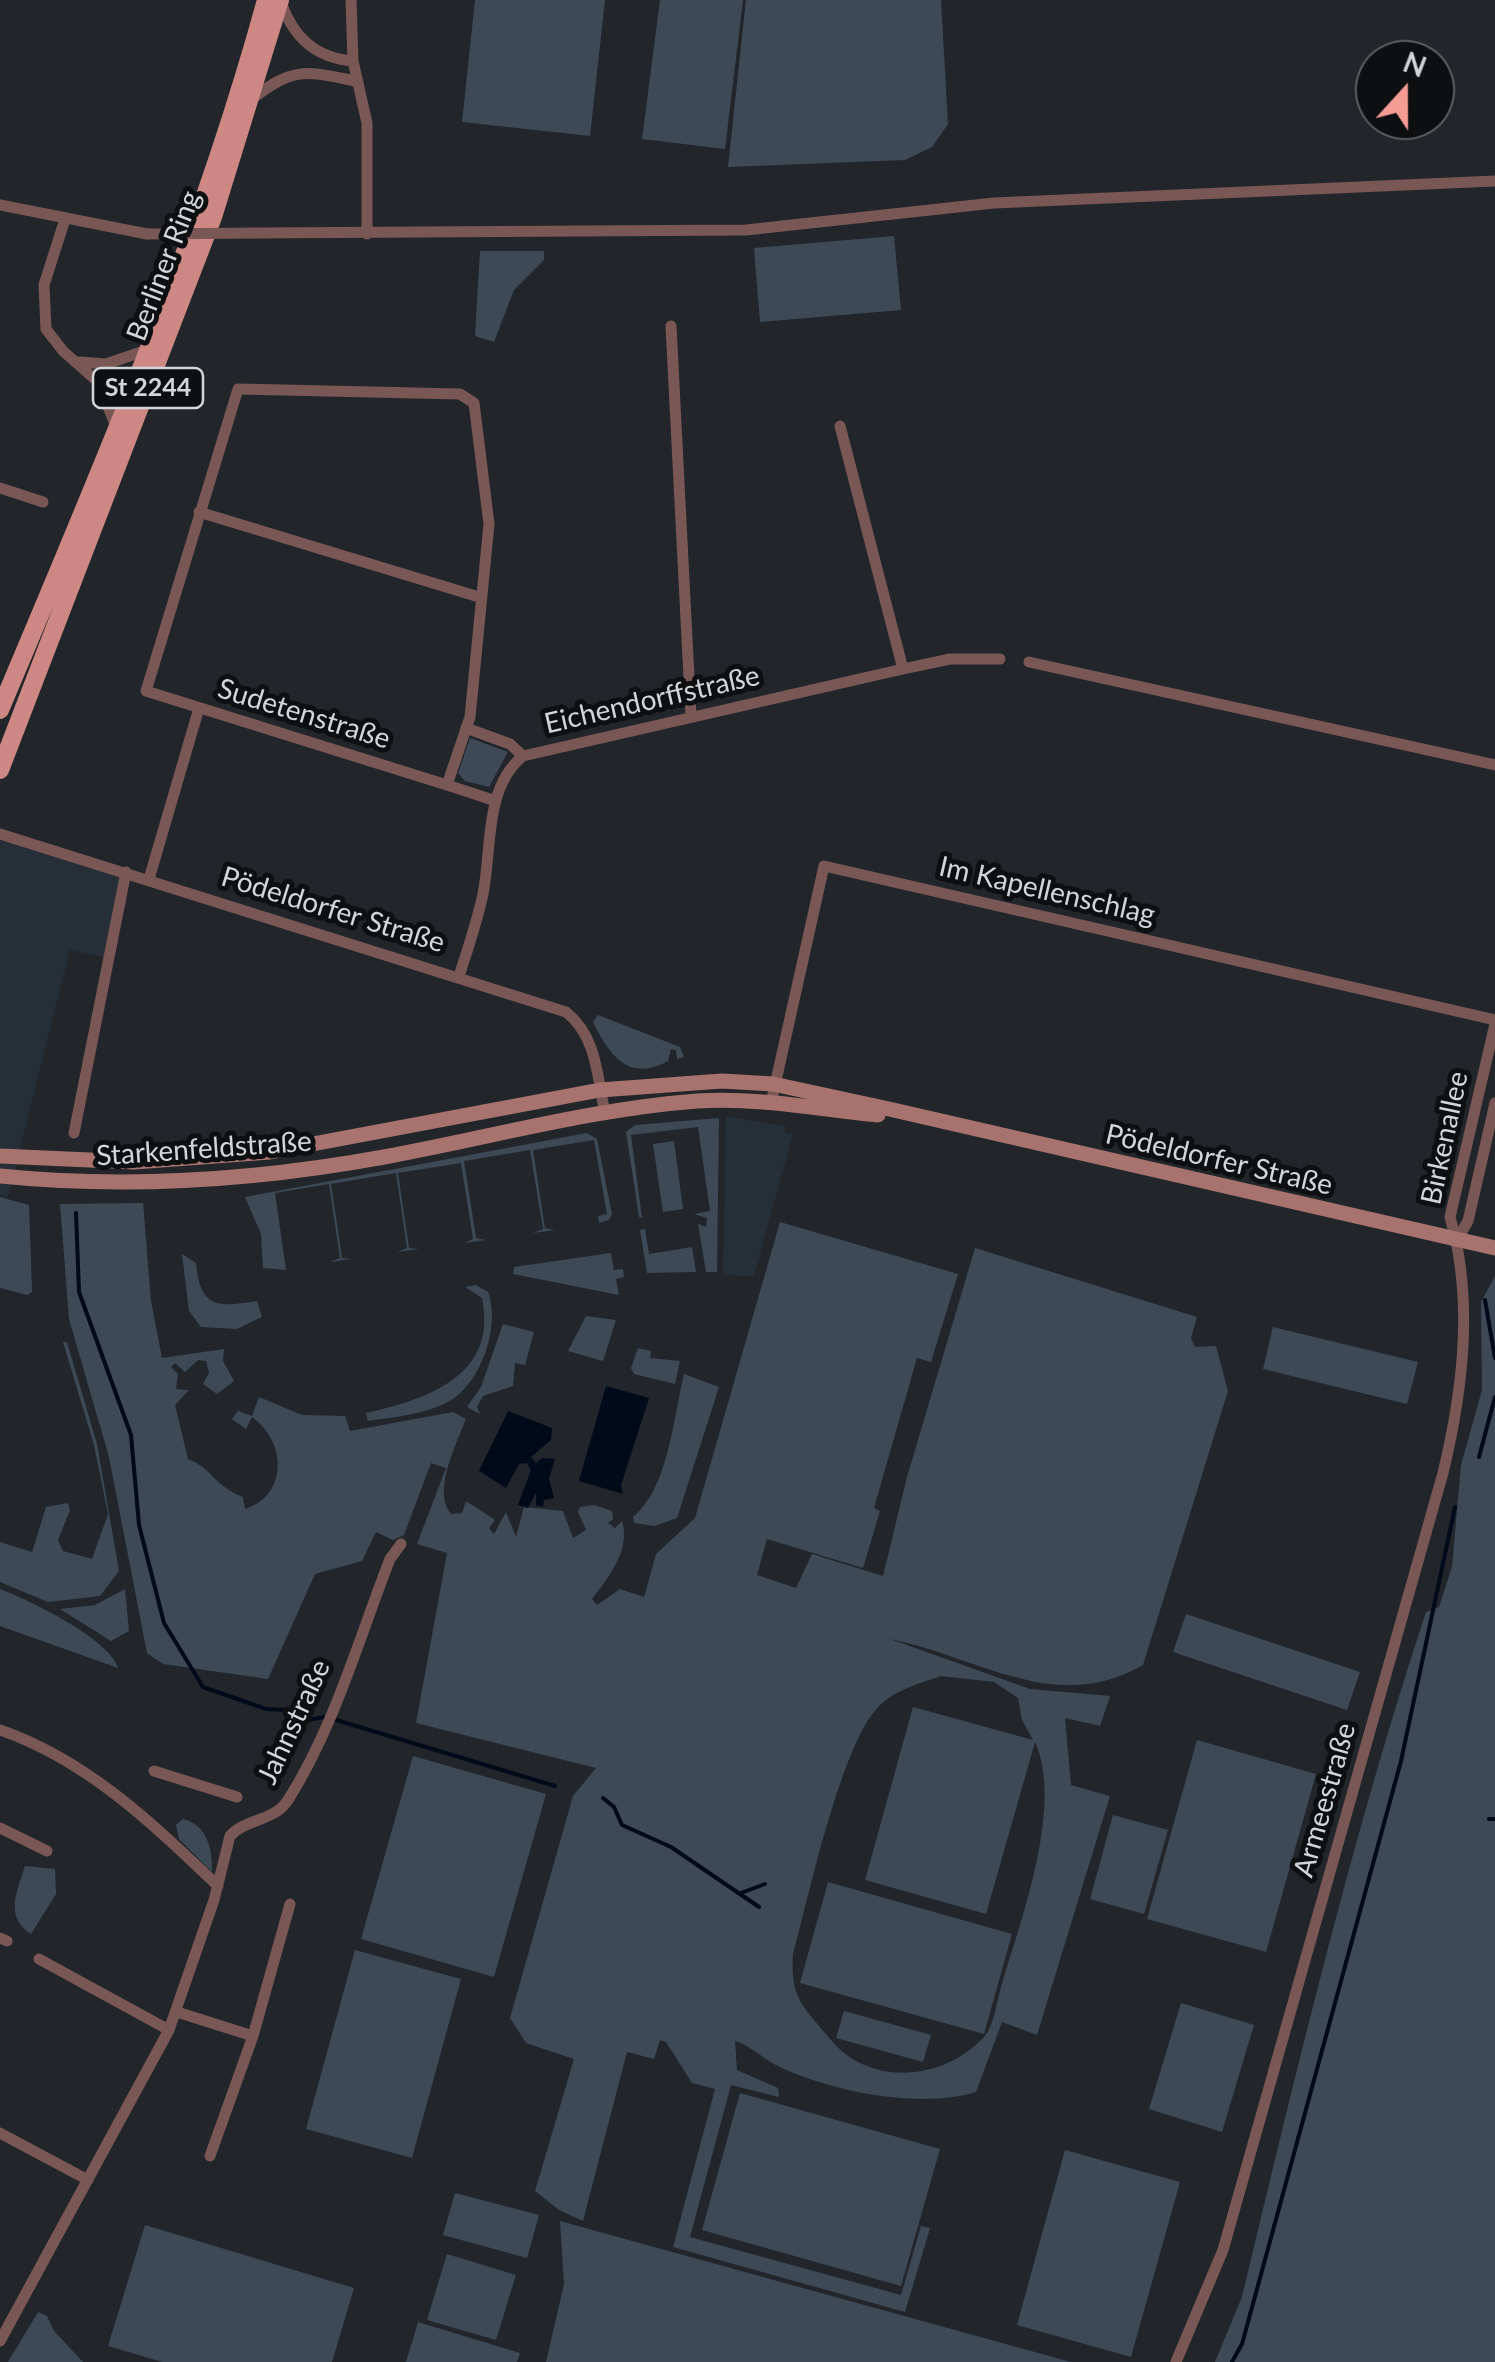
<!DOCTYPE html>
<meta charset="utf-8">
<style>
body{margin:0}
#map{position:relative;width:1495px;height:2362px;overflow:hidden;background:#22262a;font-family:Lato,sans-serif}
canvas{display:block}
.north{position:absolute;left:1355px;top:40px;width:100px;height:100px;box-sizing:border-box;background:#0d0f11;border:2px solid #5c5f61;border-radius:50%;rotate:21deg;font-size:28px;font-weight:700;line-height:40px;text-align:center;color:#d3d6d9}
.north::after{content:'';display:block;margin:auto;width:35px;height:45px;background:#f59c95;clip-path:polygon(50% 0,100% 100%,50% 72%,0 100%)}
</style>
<div id="map">
<canvas width="1495" height="2362"></canvas>
<div class="north">N</div>
</div>
<script>
const context = document.querySelector('canvas').getContext('2d');
context.lineJoin = 'round';
function fill(path, color) { context.fillStyle = color; context.fill(path, 'evenodd'); }
function strokePath(path, color, width, dash) { context.strokeStyle = color; context.lineWidth = width; context.lineCap = dash ? 'butt' : 'round'; context.setLineDash(dash || []); context.stroke(path); }
function write(font, color, halo, rows, align = 'center') {
  context.font = font + ' Lato,sans-serif'; context.lineWidth = 10; context.setLineDash([]); context.textBaseline = 'middle'; context.strokeStyle = halo; context.fillStyle = color; for (const [text, x, y, turn = 0] of rows) {
    context.save(); context.translate(x, y); context.rotate((+turn || 0) * Math.PI / 180); context.textAlign = isNaN(turn) ? turn : align; if (halo) context.strokeText(text, 0, 0); context.fillText(text, 0, 0); context.restore();
  }
}
fill(new Path2D(`
 M0 838 123 875 104 957 70 950 8 1197 0 1195Z
 M726 1116 786 1126 785 1132 793 1134 754 1276 723 1275Z`), '#262e37');
fill(new Path2D(`
 M475 0H605L590 136 462 122Z
 M660 0H743L725 149 642 139Z
 M746 0H941L948 124 932 147 905 160 728 167Z
 M894 236 901 310 760 322 754 248Z
 M480 251H544V260L514 290 494 342 475 336Z
 M470 738 508 752 489 787 465 781 458 773Z
 M598 1015 680 1047 684 1057 677 1059 676 1050 671 1049 668 1061C629 1083 609 1055 593 1022Z
 M719 1118 717 1272H706L698 1224 706 1227 707 1218 694 1214 710 1211 698 1127 631 1135 642 1218 639 1217 626 1132 635 1125Z
 M587 1133 597 1139 612 1214 609 1220 599 1223 598 1216 607 1214 594 1140 533 1150 545 1228 555 1230 533 1233 543 1229 530 1150 464 1161 476 1238 486 1240 464 1243 473 1239 461 1163 398 1173 409 1248 419 1249 397 1252 407 1248 396 1173 331 1184 342 1258 352 1259 330 1262 340 1258 329 1184 275 1193 286 1270 263 1268 261 1234 245 1197Z
 M674 1141 683 1209 663 1212 653 1144Z
 M0 1197 29 1205 32 1292 27 1295 0 1288Z
 M143 1203 151 1301 162 1358 224 1349 223 1361 234 1381 217 1394 203 1384 209 1373 206 1361 198 1360 185 1372 175 1363 171 1367 178 1374 176 1389 189 1390 175 1405 188 1459C213 1469 214 1486 243 1497L245 1509C287 1496 288 1443 252 1417L246 1429 232 1419 238 1411 252 1416 259 1397 302 1415 345 1416 350 1431 453 1412 466 1419C456 1445 432 1491 451 1514L462 1513 466 1501 495 1520 489 1528 494 1534 506 1512 516 1537 524 1507 563 1511 573 1538 586 1530 578 1512 580 1507 594 1505 612 1511 613 1519 608 1523 615 1528 622 1521C631 1550 608 1578 592 1599L597 1605 620 1589 644 1597 656 1554 695 1518 780 1222 958 1274 931 1362 917 1358 874 1508 880 1511 863 1568 767 1539 757 1575 796 1588 812 1554 883 1576 907 1477 975 1248 1197 1317 1191 1338 1195 1347 1216 1346 1228 1391 1143 1665C1055 1716 977 1656 890 1639L1030 1689 1110 1696 1100 1726 1065 1718 1071 1785 1110 1796 1037 2035 1002 2022 976 2092C921 2109 834 2092 782 2068 765 2061 752 2046 735 2041L737 2070 778 2088 779 2097 731 2085 690 2237 901 2295 921 2226 930 2228 905 2312 673 2247 715 2089 692 2083 666 2042 660 2040 654 2059 627 2052 583 2221 559 2210 535 2191 574 2059 526 2043 510 2018 573 1796 596 1768 416 1723 447 1553 417 1544 446 1468 431 1463 404 1535 393 1540 376 1532 362 1561 315 1574 268 1679 163 1664 147 1653 109 1457 69 1319 60 1204ZM941 1676 994 1682 1018 1698 1022 1720 1033 1740 913 1707 865 1880 986 1914 1035 1742C1064 1806 1020 1923 1001 1987 997 2001 994 2026 984 2037 943 2081 870 2087 831 2040 803 2006 790 1999 793 1954 809 1896 841 1744 879 1706 895 1690 920 1683 941 1676Z
 M645 1229 649 1254 692 1247 696 1272 647 1273 640 1230Z
 M611 1253 614 1270 623 1269 624 1277 616 1279 619 1295 513 1274 514 1267Z
 M182 1254 196 1263C200 1309 218 1307 257 1301L262 1317 237 1329 201 1327 189 1311Z
 M1495 1276V2362H1215L1242 2297C1297 2068 1352 1836 1426 1612L1439 1607 1452 1567 1461 1465 1482 1390 1481 1302Z
 M476 1285 488 1292C501 1327 480 1387 446 1403 422 1415 393 1417 368 1421L366 1413C429 1399 498 1375 482 1298L465 1287Z
 M586 1316 616 1320 603 1361 568 1351Z
 M503 1324 534 1332 525 1365 515 1363 513 1386 483 1396 477 1407 480 1414 467 1407 481 1387Z
 M1273 1327 1418 1362 1407 1404 1263 1369Z
 M63 1342H67L97 1444 119 1571 100 1596 48 1602 0 1582V1542L32 1552 46 1507 68 1503 70 1510 58 1540 63 1551 92 1559 108 1514 94 1445Z
 M638 1348 651 1351 650 1358 680 1361 675 1384 634 1374 631 1368Z
 M684 1374 719 1387 677 1518 655 1526 634 1523 633 1517C669 1487 673 1418 684 1374Z
 M0 1589C29 1600 110 1639 118 1668L0 1626Z
 M125 1589 129 1631 111 1641 60 1609 95 1605Z
 M1186 1614 1360 1672 1347 1710 1173 1652Z
 M1197 1740 1316 1774 1266 1952 1147 1919Z
 M413 1756 546 1794 494 1977 361 1939Z
 M1113 1815 1168 1830 1144 1914 1090 1899Z
 M183 1819C207 1825 213 1849 212 1872L179 1839 176 1825Z
 M25 1866 55 1869 56 1894 31 1934C4 1916 17 1892 25 1866Z
 M828 1882 1012 1934 984 2034 800 1983Z
 M355 1950 461 1979 412 2158 306 2129Z
 M1181 2003 1254 2025 1222 2132 1149 2109Z
 M844 2011 931 2035 923 2062 836 2038Z
 M740 2093 940 2149 901 2286 702 2230Z
 M1065 2150 1180 2182 1131 2357 1017 2325Z
 M455 2193 539 2215 527 2258 443 2235Z
 M560 2221 1071 2362H546L564 2284Z
 M145 2225 354 2288 332 2362H162L108 2346Z
 M447 2254 516 2275 496 2340 427 2320Z
 M38 2312 47 2316 54 2331 83 2362H8Z
 M418 2322 520 2353 517 2362H406Z`), '#3d4957');
fill(new Path2D(`
 M606 1386 649 1398 621 1485 623 1494 579 1481Z
 M508 1411 552 1428 551 1440 531 1457 536 1463 542 1458 555 1459 549 1479 554 1498 544 1500 543 1507 536 1505V1493L528 1508 518 1505 531 1470 527 1463 519 1464 506 1488 479 1471Z`), '#010a1b');
strokePath(new Path2D(`
 M76 1213 79 1292 131 1435 139 1525 164 1623 203 1687 266 1709 288 1710 308 1720 324 1717
 M1485 1300 1495 1358
 M1479 1457 1495 1397
 M333 1719 555 1786
 M603 1798 614 1807 622 1825 671 1847 759 1907
 M1489 1819H1495
 M741 1893 765 1884
 M1232 2362 1242 2344 1401 1761 1455 1507`), '#010a1b', 4);
strokePath(new Path2D(`
 M351 0 353 61 367 123V234
 M281 2C293 37 315 58 353 61
 M251 100C293 66 306 71 355 81
 M0 205 147 234
 M65 219 44 285 46 329 63 351 98 382 117 429
 M256 233 746 230 994 203 1495 181
 M671 326 691 717
 M80 362 106 364 150 349
 M840 426 903 669
 M0 488 43 502
 M199 512 479 597
 M1029 662 1495 765
 M466 728 510 744 523 756
 M447 785 470 717 489 524 474 403 460 394 238 389 146 691 447 785 496 801
 M0 834 566 1012C597 1036 597 1077 605 1113
 M149 879 199 708
 M459 976C468 949 477 922 483 894 492 850 484 787 523 756L903 669 950 659H1000
 M771 1103 824 866 1495 1020
 M74 1133 126 872
 M1457 1240 1468 1221 1495 1103
 M0 1730C87 1760 153 1824 218 1886
 M154 1771 237 1797
 M0 1828 47 1851
 M0 1938 7 1941
 M39 1959 169 2030
 M177 2012 253 2036
 M0 2133 88 2180
 M210 2156 253 2036 290 1904
 M0 2341 169 2030 214 1900 230 1836C246 1818 274 1822 288 1800 334 1728 359 1638 390 1559L401 1544
 M1176 2362 1223 2250 1443 1473C1463 1390 1474 1300 1450 1217L1495 1024`), '#795755', 11);
strokePath(new Path2D(`
 M0 1156 134 1162 270 1152 600 1090 722 1081 773 1084 889 1109 1495 1248
 M0 1176C128 1189 258 1180 384 1157 488 1138 591 1109 697 1101 758 1097 818 1109 878 1115`), '#a8736f', 15);
strokePath(new Path2D(`
 M0 710C98 477 199 245 266 0
 M0 770 213 217 280 0`), '#cd8883', 18);
strokePath(new Path2D(`
 M147 234 256 233`), '#795755', 11);
for (const [x, y, w] of [
 [148,388,110]
]) { const box = new Path2D(); box.roundRect(x - w / 2, y - 20, w, 40, 8); context.fillStyle = '#0d0f11'; context.fill(box); strokePath(box, '#d3d6d9', 2.5); }
write('bold 25px', '#d3d6d9', null, [
 ["St 2244",148,388]
]);
write('28px', '#d3d6d9', '#0d0f11', [
 ["Berliner Ring",164,266,-69],
 ["Eichendorffstraße",652,700,-13],
 ["Sudetenstraße",304,714,17],
 ["Im Kapellenschlag",1047,891,13],
 ["Pödeldorfer Straße",333,910,17],
 ["Birkenallee",1445,1138,-78],
 ["Starkenfeldstraße",204,1149,-4],
 ["Pödeldorfer Straße",1219,1160,13],
 ["Jahnstraße",294,1722,-65],
 ["Armeestraße",1325,1800,-74]
]);
</script>
